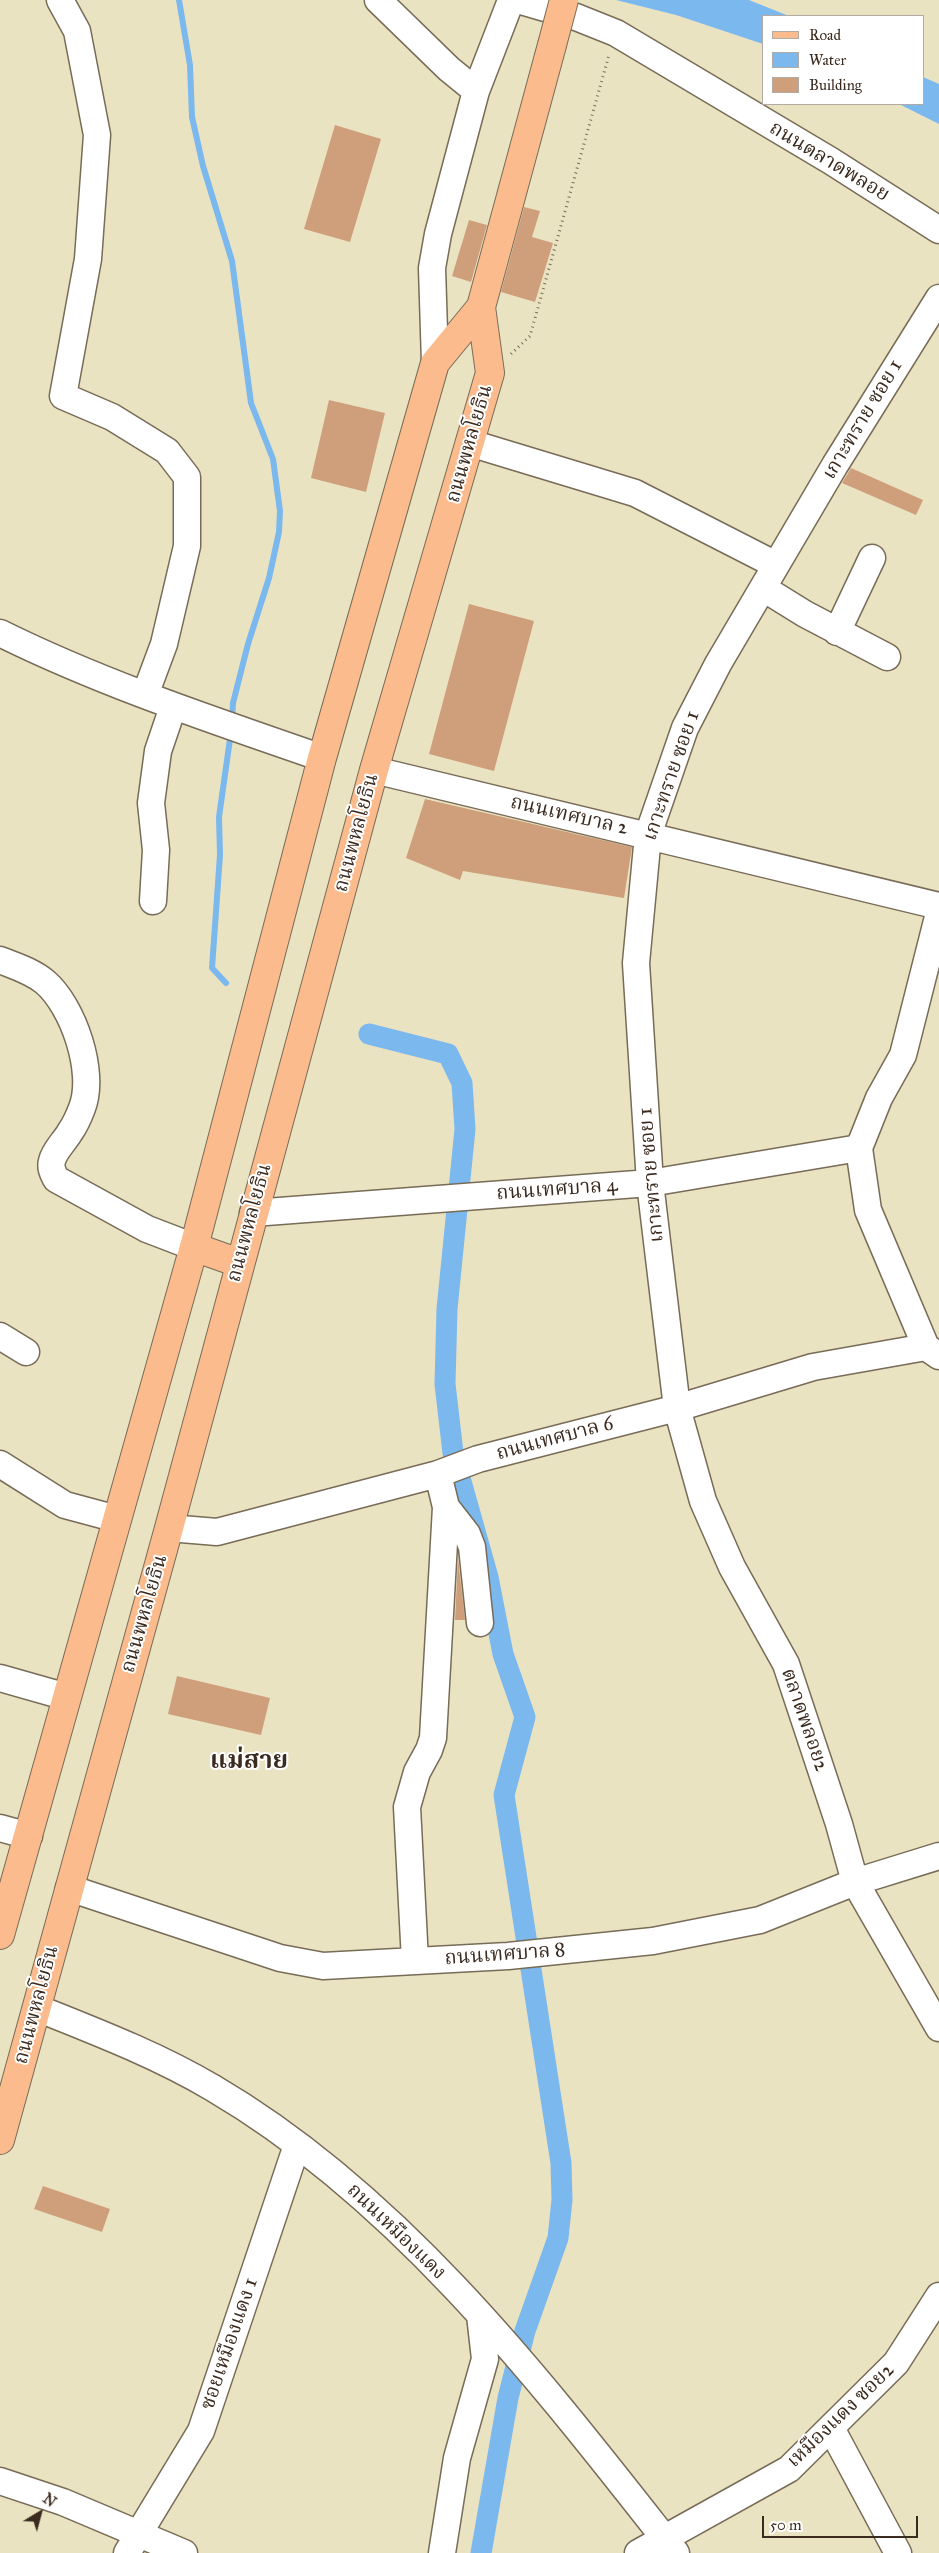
<!DOCTYPE html>
<meta charset="utf-8">
<style>
body{margin:0}
#map{position:relative;width:939px;height:2553px;overflow:hidden;background:#eae3c2;font-family:"IM FELL Great Primer",serif}
canvas{display:block}
.legend{position:absolute;left:762px;top:15px;width:162px;height:90px;box-sizing:border-box;background:#fff;border:1px solid #b1aaa5;margin:0;padding:6px 9px;list-style:none;font-size:15px;color:#3b2a1e}
.legend li{display:flex;align-items:center;gap:10px;height:25px}
.legend b{width:25px;border:1px solid #b1aaa5}
.north{position:absolute;left:15px;top:2488px;width:50px;height:50px;-webkit-text-stroke:4px #fff;paint-order:stroke;rotate:37deg;font-size:14px;font-weight:700;line-height:20px;text-align:center;color:#3b2a1e}
.north::after{content:'';display:block;margin:auto;width:18px;height:22px;background:#3b2a1e;clip-path:polygon(50% 0,100% 100%,50% 72%,0 100%)}
.scale{position:absolute;left:762px;top:2516px;width:156px;height:22px;box-sizing:border-box;border:2px solid #3b2a1e;border-top:0;padding-left:6px;font-size:15px;line-height:18px;white-space:nowrap;color:#3b2a1e;-webkit-text-stroke:4px #fff;paint-order:stroke}
</style>
<div id="map">
<canvas width="939" height="2553"></canvas>
<ul class="legend">
<li><b style="height:6px;background:#fbbb8d"></b>Road</li>
<li><b style="height:14px;background:#7bb8ee"></b>Water</li>
<li><b style="height:14px;background:#cf9f7c"></b>Building</li>
</ul>
<div class="north">N</div>
<div class="scale">50 m</div>
</div>
<script>
const context = document.querySelector('canvas').getContext('2d');
context.lineJoin = 'round';
function fill(path, color) { context.fillStyle = color; context.fill(path, 'evenodd'); }
function strokePath(path, color, width, dash) { context.strokeStyle = color; context.lineWidth = width; context.lineCap = dash ? 'butt' : 'round'; context.setLineDash(dash || []); context.stroke(path); }
function write(font, color, halo, rows, align = 'center') {
  context.font = font + ' "IM FELL Great Primer","Noto Serif Thai",serif'; context.lineWidth = 4; context.setLineDash([]); context.textBaseline = 'middle'; context.strokeStyle = halo; context.fillStyle = color; for (const [text, x, y, turn = 0] of rows) {
    context.save(); context.translate(x, y); context.rotate((+turn || 0) * Math.PI / 180); context.textAlign = isNaN(turn) ? turn : align; if (halo) context.strokeText(text, 0, 0); context.fillText(text, 0, 0); context.restore();
  }
}
fill(new Path2D(`
 M616 0H749L789 16H763V44L676 15Z
 M923 77 939 84V124L899 104H923Z`), '#7bb8ee');
strokePath(new Path2D(`
 M179 0 190 65 192 117 203 166 232 261 251 403 273 459 280 511 279 532 269 578 248 644 233 703 232 720
 M226 983 212 968 220 855 219 817 231 732`), '#7bb8ee', 6);
strokePath(new Path2D(`
 M369 1034 448 1054 462 1083 465 1129 447 1309 445 1384 453 1453 488 1577 503 1654 525 1717 504 1795 561 2163 562 2200 558 2238 525 2331 508 2398 481 2553`), '#7bb8ee', 21);
fill(new Path2D(`
 M335 125 381 139 350 242 304 229Z
 M524 207 540 211 532 237 553 243 535 302 501 292Z
 M469 220 487 225 471 282 452 276Z
 M329 400 385 413 366 492 311 478Z
 M851 468 923 500 916 515 842 483Z
 M469 604 534 621 494 771 429 754Z
 M425 799 632 847 624 898 463 871 460 880 406 858Z
 M458 1558 465 1620H455Z
 M177 1676 270 1698 261 1735 168 1714Z
 M43 2186 110 2209 102 2232 34 2209Z`), '#cf9f7c');
const minor = new Path2D(`
 M60 0 77 31 97 135 88 259 63 396 112 417 167 451 187 477V546L164 644 145 695
 M378 0 449 69 476 91
 M518 0 576 17 616 33 831 161 939 230
 M939 298 835 465 718 664 685 728 648 835 636 963 650 1183 677 1408 703 1501 732 1567 786 1664 839 1824 855 1882 939 2028
 M435 363 432 268 438 234 476 91 510 3 513 0
 M470 443 635 493 776 565
 M763 588 805 614 887 657
 M837 632 872 558
 M0 633C103 684 213 720 322 758
 M374 770 939 906
 M153 901 156 850 151 803 158 751 173 707
 M0 960C15 966 32 971 45 982 73 1006 96 1072 82 1108 79 1116 75 1125 70 1132 65 1141 54 1151 52 1161 50 1168 53 1173 56 1179L147 1229 194 1247
 M253 1213 650 1183 859 1148
 M0 1336 26 1352
 M926 1347 868 1210 859 1148 879 1098 903 1055 939 913
 M0 1464 65 1505 117 1519
 M446 1507 467 1534 472 1547 480 1623
 M169 1528 217 1532 438 1474 478 1459 677 1408 813 1367 926 1347 939 1356
 M0 1678 67 1697
 M0 1828 29 1836
 M69 1888 280 1958 323 1966 508 1956 653 1941 760 1920 855 1882 939 1856
 M415 1961 407 1807 417 1772 429 1750 433 1738 446 1507 438 1474
 M37 2008C97 2032 157 2055 213 2088 401 2198 543 2384 676 2553
 M831 2428 898 2553
 M0 2481 63 2502 184 2553
 M127 2553 201 2431 297 2145
 M442 2553 457 2458 485 2359 480 2315
 M638 2553 789 2469 896 2363 939 2296`);
const major = new Path2D(`
 M194 1247 239 1263
 M0 1935 194 1247 322 758 435 363 481 307
 M0 2140 169 1528 374 770 490 373 481 307 552 45`);
strokePath(minor, '#786b57', 29);
strokePath(major, '#786b57', 30);
strokePath(new Path2D(`
 M511 354 530 336 609 55`), '#786b57', 3, [1, 4]);
strokePath(minor, '#fff', 26);
strokePath(major, '#fbbb8d', 28);
const majorBridge = new Path2D(`
 M552 45 564 0`);
strokePath(majorBridge, '#786b57', 30, []);
strokePath(majorBridge, '#fbbb8d', 28);
write('20px', '#3b2a1e', '#fff', [
 ["ถนนตลาดพลอย",829,162,31],
 ["เกาะทราย ซอย 1",863,420,-59],
 ["ถนนพหลโยธิน",470,444,-74],
 ["เกาะทราย ซอย 1",672,776,-71],
 ["ถนนเทศบาล 2",569,816,13],
 ["ถนนพหลโยธิน",357,833,-75],
 ["เกาะทราย ซอย 1",652,1175,-95],
 ["ถนนเทศบาล 4",557,1190,-4],
 ["ถนนพหลโยธิน",250,1223,-75],
 ["ถนนเทศบาล 6",555,1439,-15],
 ["ถนนพหลโยธิน",145,1614,-74],
 ["ตลาดพลอย2",804,1720,71],
 ["ถนนเทศบาล 8",505,1955,-4],
 ["ถนนพหลโยธิน",37,2005,-75],
 ["ถนนเหมืองแดง",396,2232,44],
 ["ซอยเหมืองแดง 1",230,2344,-71],
 ["เหมืองแดง ซอย2",841,2416,-44]
]);
write('bold 25px', '#3b2a1e', '#fff', [
 ["แม่สาย",249,1762]
]);
</script>
